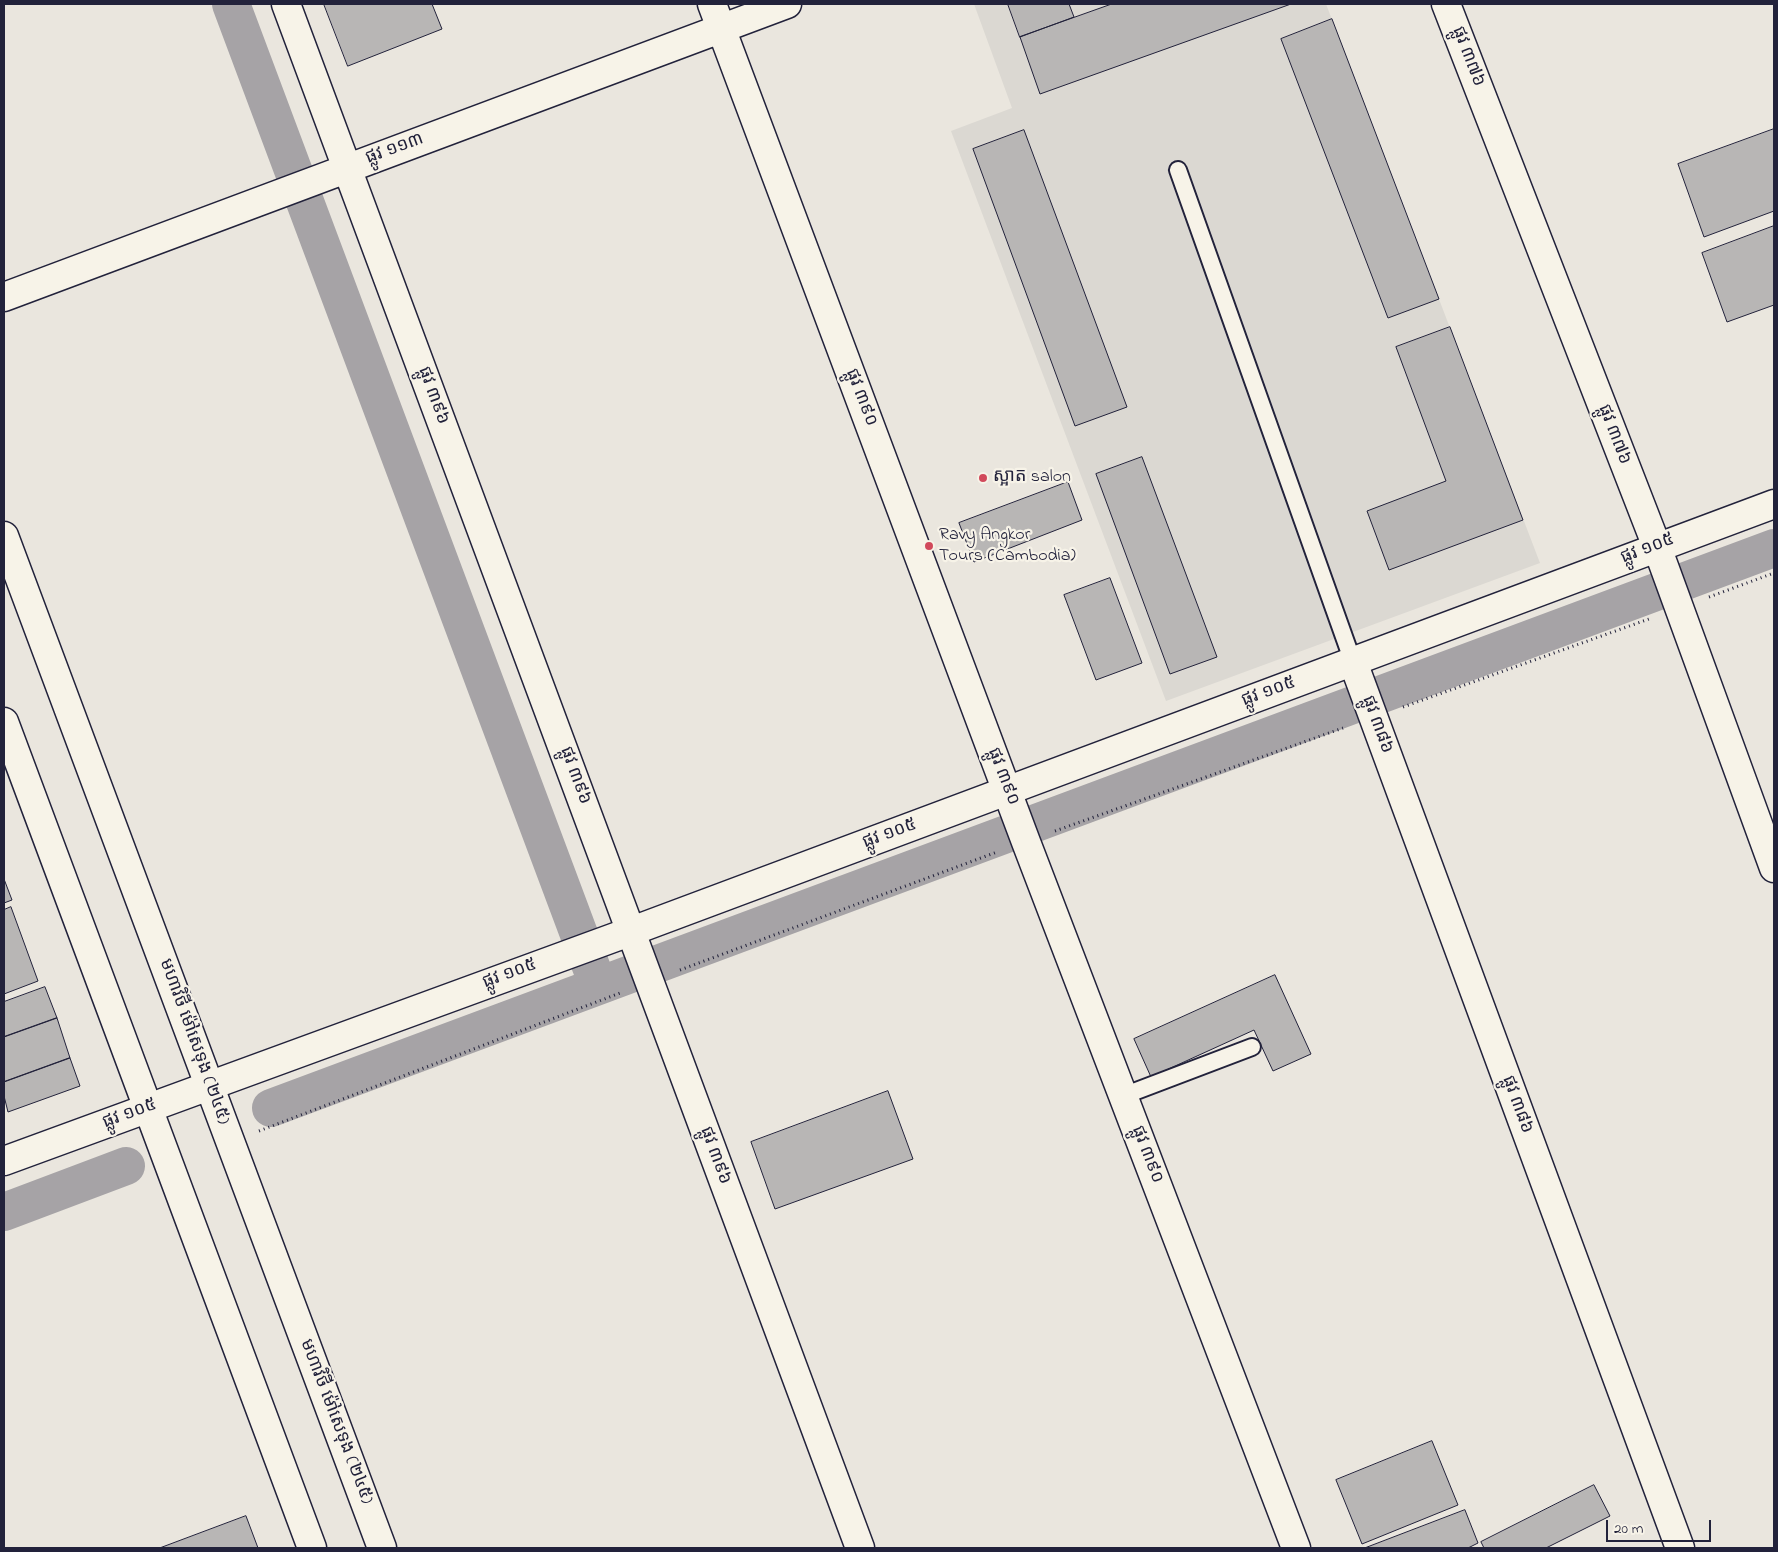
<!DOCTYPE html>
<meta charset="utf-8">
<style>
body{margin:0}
#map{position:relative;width:1778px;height:1552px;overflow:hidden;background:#eae6de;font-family:"Indie Flower",sans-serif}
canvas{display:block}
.frame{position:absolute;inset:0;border:5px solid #22223b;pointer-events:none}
.scale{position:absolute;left:1606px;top:1520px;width:105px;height:22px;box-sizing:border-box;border:2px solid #22223b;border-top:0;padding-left:6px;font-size:15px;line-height:18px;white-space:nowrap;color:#22223b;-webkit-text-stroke:4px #f7f3e8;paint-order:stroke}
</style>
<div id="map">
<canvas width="1778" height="1552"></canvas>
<div class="frame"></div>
<div class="scale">20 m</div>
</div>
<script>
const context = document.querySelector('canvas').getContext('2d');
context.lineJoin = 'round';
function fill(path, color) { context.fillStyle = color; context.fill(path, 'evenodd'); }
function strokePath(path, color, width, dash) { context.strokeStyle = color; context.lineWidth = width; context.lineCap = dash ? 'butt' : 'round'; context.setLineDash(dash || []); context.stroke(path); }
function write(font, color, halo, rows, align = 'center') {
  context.font = font + ' "Indie Flower","Noto Sans Khmer",sans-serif'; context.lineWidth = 4.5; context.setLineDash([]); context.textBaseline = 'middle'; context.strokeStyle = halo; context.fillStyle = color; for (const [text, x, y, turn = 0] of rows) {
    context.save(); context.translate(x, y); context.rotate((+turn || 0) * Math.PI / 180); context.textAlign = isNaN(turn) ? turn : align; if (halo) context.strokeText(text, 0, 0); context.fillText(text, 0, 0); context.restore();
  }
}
fill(new Path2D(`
 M974 4H1326L1540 563 1166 701 951 131 1012 108Z`), '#dbd8d2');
strokePath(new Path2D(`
 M231 4 598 985
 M271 1108 1774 548
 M4 1212 126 1166`), '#a6a3a6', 38);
const building = new Path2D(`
 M324 4H432L442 29 348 66Z
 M1008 4H1069L1074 17 1020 37Z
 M1112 4H1291L1040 94 1020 37Z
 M1332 19 1439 299 1388 318 1281 39Z
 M1774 129V211L1704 237 1678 164Z
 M1024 130 1127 407 1075 426 973 149Z
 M1774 226V305L1727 322 1702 253Z
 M1450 327 1523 520 1389 570 1367 511 1446 481 1396 347Z
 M1142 457 1217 657 1170 674 1096 474Z
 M1068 482 1082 520 974 562 959 523Z
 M1110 578 1142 663 1096 680 1064 595Z
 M4 879 12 900 4 903Z
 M11 907 38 981 4 994V910Z
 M1275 975 1311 1054 1273 1071 1254 1030 1151 1077 1134 1039Z
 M45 987 57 1018 4 1037V1002Z
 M57 1018 70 1058 4 1082V1037Z
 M70 1058 80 1086 8 1112 4 1096V1082Z
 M888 1091 913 1159 775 1209 751 1142Z
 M1432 1441 1458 1505 1362 1544 1336 1480Z
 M1594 1485 1610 1516 1546 1548H1484L1481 1542Z
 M1465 1510 1478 1543 1468 1548H1365Z
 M246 1516 258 1548H160Z`);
fill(building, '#b8b6b5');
strokePath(building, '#22223b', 1);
const service = new Path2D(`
 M1178 170 1353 662
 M1123 1096 1252 1047`);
const minor = new Path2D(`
 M286 4 860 1548
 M712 4 1026 842 1296 1548
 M1446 4 1657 547 1774 868
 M4 297 787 4
 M1353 662 1680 1548`);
const tertiary = new Path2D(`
 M4 1161 632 931 1774 504`);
const secondary = new Path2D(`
 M4 536 382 1548
 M4 722 312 1548`);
strokePath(service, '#22223b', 20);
strokePath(minor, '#22223b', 31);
strokePath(tertiary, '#22223b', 31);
strokePath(secondary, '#22223b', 31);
strokePath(new Path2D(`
 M1709 597 1774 573
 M1403 707 1649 619
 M1055 831 1343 728
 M680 970 997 852
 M259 1131 620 993`), '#22223b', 3, [1, 4]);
strokePath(service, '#f7f3e8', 16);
strokePath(minor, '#f7f3e8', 28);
strokePath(tertiary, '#f7f3e8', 28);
strokePath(secondary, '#f7f3e8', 28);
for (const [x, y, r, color] of [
 [983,478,5,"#d1495b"],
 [929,546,5,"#d1495b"]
]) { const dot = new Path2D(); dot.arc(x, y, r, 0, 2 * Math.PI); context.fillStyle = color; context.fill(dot); strokePath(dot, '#f7f3e8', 2); }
write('18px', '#22223b', '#f7f3e8', [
 ["ផ្លូវ ៣៧៦",1467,57,69],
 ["ផ្លូវ ១១៣",395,150,-20],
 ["ផ្លូវ ៣៩៦",432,396,70],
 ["ផ្លូវ ៣៩០",860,398,69],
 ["ផ្លូវ ៣៧៦",1613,435,69],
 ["ផ្លូវ ១០៥",1648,550,-21],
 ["ផ្លូវ ១០៥",1269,693,-20],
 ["ផ្លូវ ៣៨៦",1376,725,70],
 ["ផ្លូវ ៣៩៦",574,776,70],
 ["ផ្លូវ ៣៩០",1002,777,69],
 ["ផ្លូវ ១០៥",890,835,-20],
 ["ផ្លូវ ១០៥",510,975,-20],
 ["មហាវិថី ម៉ៅសេទុង (២៤៥)",193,1042,70],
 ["ផ្លូវ ៣៨៦",1516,1105,70],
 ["ផ្លូវ ១០៥",130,1115,-20],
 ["ផ្លូវ ៣៩០",1146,1155,69],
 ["ផ្លូវ ៣៩៦",714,1156,70],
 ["មហាវិថី ម៉ៅសេទុង (២៤៥)",335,1422,69]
]);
write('18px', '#22223b', '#f7f3e8', [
 ["ស្អាត salon",993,478],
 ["Ravy Angkor",939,536],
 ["Tours (Cambodia)",939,557]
], 'left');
</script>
